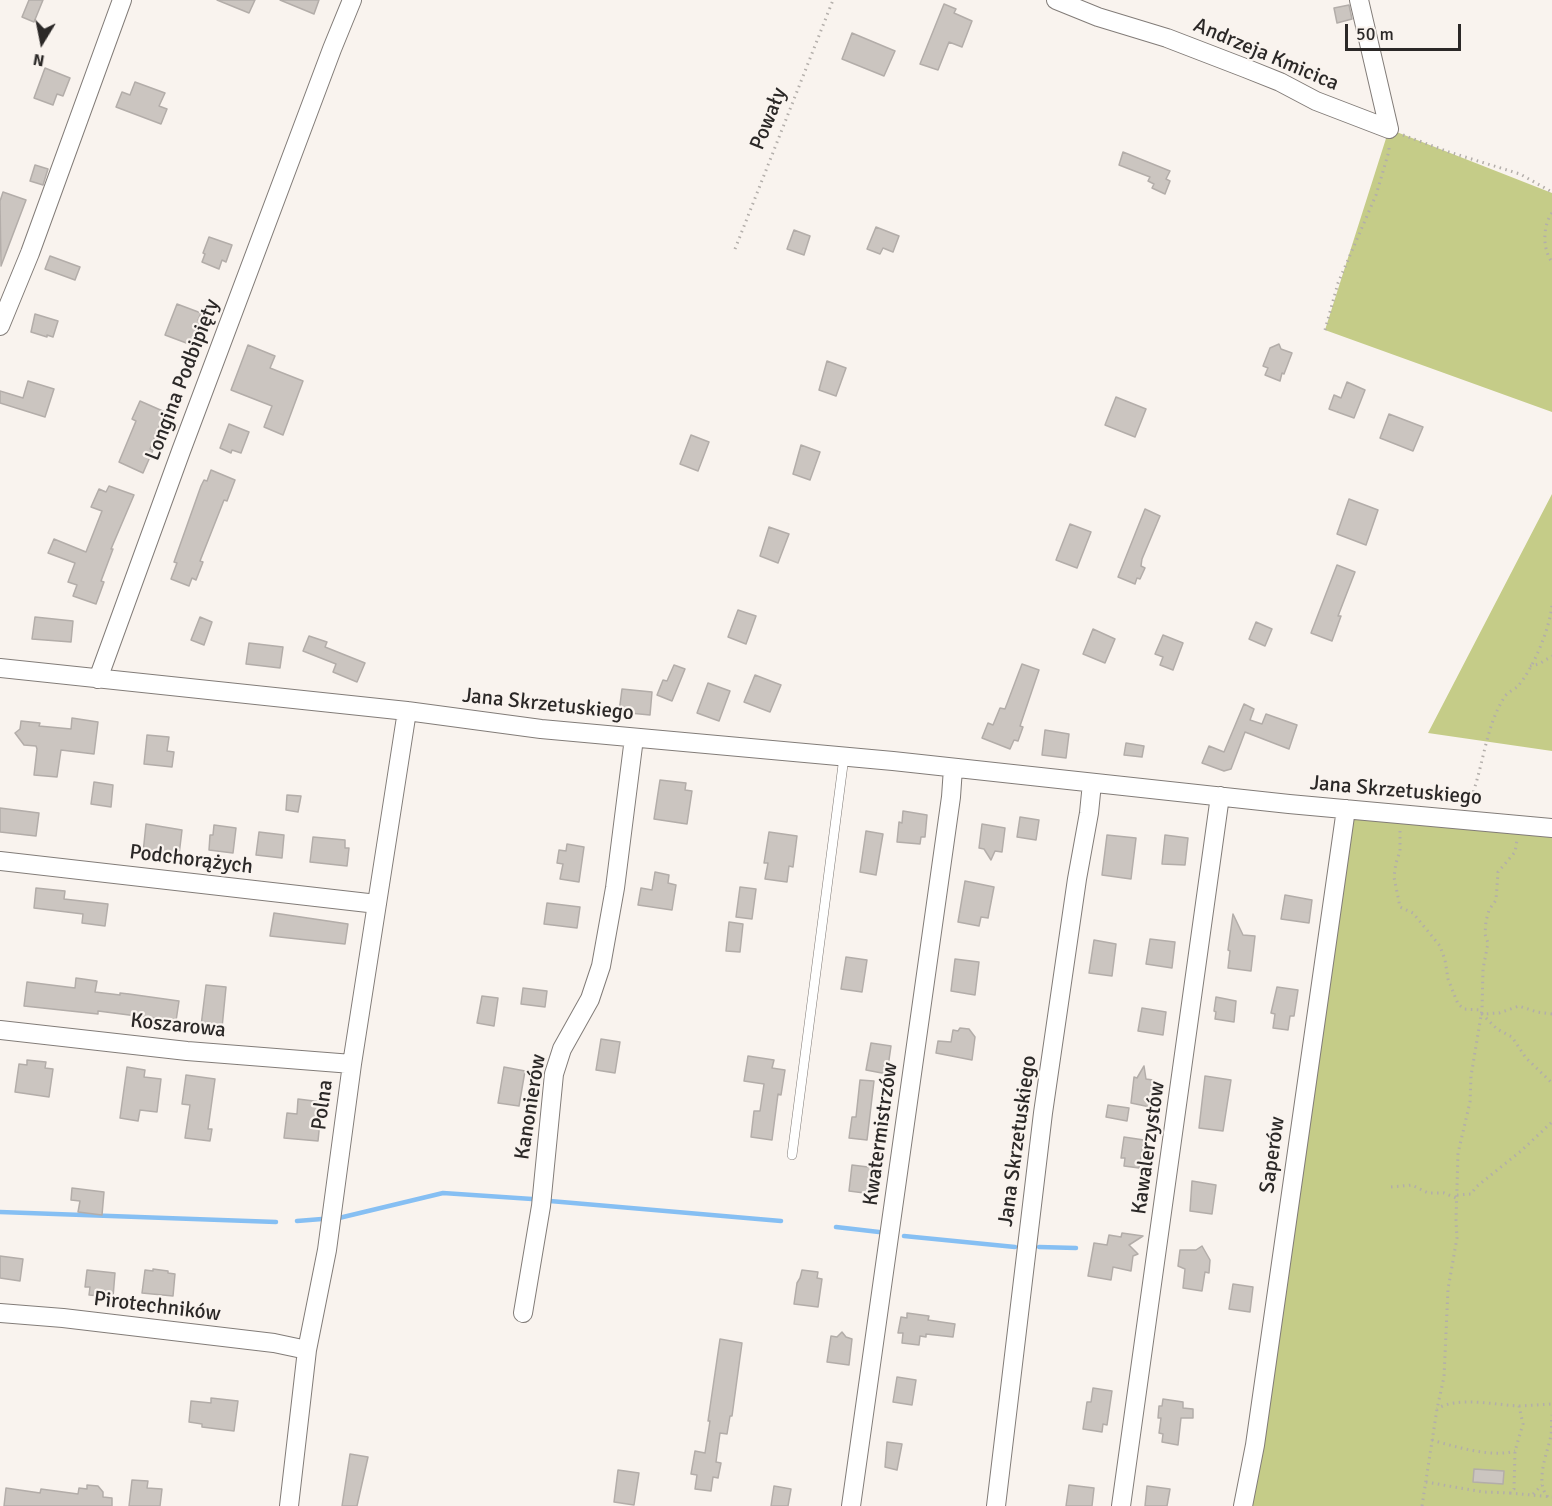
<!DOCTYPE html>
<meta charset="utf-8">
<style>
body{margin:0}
#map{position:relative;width:1552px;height:1506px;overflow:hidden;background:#f9f3ee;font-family:Signika,sans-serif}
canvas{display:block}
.north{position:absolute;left:12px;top:12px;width:60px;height:60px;-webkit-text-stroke:4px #f9f3ee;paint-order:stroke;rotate:190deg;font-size:16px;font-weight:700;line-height:24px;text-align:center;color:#2b2827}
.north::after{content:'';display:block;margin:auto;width:21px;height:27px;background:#2b2827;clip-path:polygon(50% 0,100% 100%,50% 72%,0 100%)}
.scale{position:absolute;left:1345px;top:24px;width:116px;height:27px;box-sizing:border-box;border:3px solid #2b2827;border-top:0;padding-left:8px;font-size:18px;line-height:21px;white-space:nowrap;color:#2b2827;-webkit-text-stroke:4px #f9f3ee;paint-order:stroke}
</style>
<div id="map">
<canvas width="1552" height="1506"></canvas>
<div class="north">N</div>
<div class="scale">50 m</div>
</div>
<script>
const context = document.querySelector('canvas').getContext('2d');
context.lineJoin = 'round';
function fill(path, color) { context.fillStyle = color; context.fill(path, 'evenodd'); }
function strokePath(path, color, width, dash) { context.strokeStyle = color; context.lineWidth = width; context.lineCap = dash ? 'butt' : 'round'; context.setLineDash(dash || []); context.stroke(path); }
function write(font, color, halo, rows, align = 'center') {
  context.font = font + ' Signika,sans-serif'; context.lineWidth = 4.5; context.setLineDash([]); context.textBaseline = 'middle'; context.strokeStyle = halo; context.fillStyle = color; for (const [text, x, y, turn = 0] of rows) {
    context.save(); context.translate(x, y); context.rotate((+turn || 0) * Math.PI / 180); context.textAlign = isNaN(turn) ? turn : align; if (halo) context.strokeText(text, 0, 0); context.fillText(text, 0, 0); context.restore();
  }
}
fill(new Path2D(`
 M1389 129 1552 193V412L1325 330Z
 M1552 494V751L1428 733Z
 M1346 809 1552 828V1506H1244Z`), '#c5cc88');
strokePath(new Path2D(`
 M550 1201 781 1221
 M0 1212 276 1222
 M339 1218 443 1193 532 1199
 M297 1221 322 1219
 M836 1227 879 1232
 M904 1236 1015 1247
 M1039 1247 1076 1248`), '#86bff3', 4.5);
const building = new Path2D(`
 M29 0H43L34 22 22 17Z
 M217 0H255L249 13Z
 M280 0H319L314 14Z
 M944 4 956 9 954 13 972 21 962 47 949 42 938 70 920 64Z
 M1349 5 1352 19 1337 23 1334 8Z
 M852 33 895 51 884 76 842 59Z
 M45 68 70 78 63 96 57 94 53 105 34 98Z
 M135 82 165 93 159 106 167 109 161 124 116 107 122 92 130 95Z
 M1123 152 1170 171 1166 179 1170 181 1165 194 1152 188 1154 184 1148 181 1150 177 1119 165Z
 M35 165 48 169 43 185 30 181Z
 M3 192 26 200 1 266 0 201Z
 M876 227 899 236 893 252 883 248 880 254 867 249Z
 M794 230 810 236 804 255 787 249Z
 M209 237 232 245 226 262 222 260 219 269 202 262 205 254 203 253Z
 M50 256 80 267 75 280 45 269Z
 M177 304 201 313 198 320 201 321 189 344 165 335Z
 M35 314 58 321 53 337 47 335V337L31 332Z
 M1279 344 1281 349 1292 353 1284 374 1282 373 1280 381 1265 375 1268 368 1263 366 1270 348Z
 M248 345 275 356 270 368 303 381 283 435 264 427 272 406 231 390Z
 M827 361 846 368 836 396 819 390Z
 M28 381 54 389 45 417 0 403V391L23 398Z
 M1347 382 1365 390 1354 418 1329 409 1334 395 1341 398Z
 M1116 397 1146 409 1135 437 1105 425Z
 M140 401 165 412 150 449 153 450 143 473 119 462 136 421 132 419Z
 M1389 414 1423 427 1413 451 1380 438Z
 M229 424 249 432 241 453 232 450 231 453 220 448Z
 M691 435 709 442 698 471 680 464Z
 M801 445 820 452 810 480 793 474Z
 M211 470 235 480 227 501 224 500 200 561 203 562 196 580 192 578 189 586 171 579 177 563 174 562 201 486 204 480 207 481Z
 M109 486 134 495 111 549H113L101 581 104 582 96 604 73 596 77 585 68 582 75 563 48 553 54 539 86 552 102 511 91 507 99 489 106 492Z
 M1349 499 1378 510 1366 545 1337 534Z
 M1145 509 1160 516 1142 559 1141 566 1145 568 1140 579 1137 578 1135 584 1118 577Z
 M1070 524 1091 532 1077 568 1056 560Z
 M769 527 789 534 778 563 760 556Z
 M1337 565 1355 572 1338 616H1341L1332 641 1311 633Z
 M738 610 756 616 746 644 728 637Z
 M35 617 73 621 71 642 32 639Z
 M200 617 212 622 204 645 191 640Z
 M1256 622 1272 629 1265 646 1249 639Z
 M1093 629 1115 639 1105 663 1083 654Z
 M1163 635 1183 643 1173 670 1160 665 1163 657 1155 654Z
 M309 636 327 642 325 647 365 663 357 682 333 672 336 664 303 651Z
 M249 643 283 647 280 668 246 664Z
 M1022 664 1039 670 1020 726 1023 727 1018 741 1014 740 1010 749 982 738 988 723 993 725 1000 708 1005 709Z
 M674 665 685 669 672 701 657 695 663 680 667 681Z
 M755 675 781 685 770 712 744 702Z
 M708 683 730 691 719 721 697 713Z
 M622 689 652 692 650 715 619 712Z
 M1244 704 1254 709 1250 720 1262 724 1266 714 1297 725 1289 749 1245 732 1231 769 1224 771 1202 763 1209 746 1224 752Z
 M72 718 98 722 94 754 61 750 57 777 34 775 37 749 36 746 24 745 15 733 20 729 21 721 40 723 39 726 71 729Z
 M1045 730 1069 734 1066 758 1042 755Z
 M147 735 169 737 167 751 174 752 172 767 144 764Z
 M1126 743 1144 746 1142 757 1124 755Z
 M660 780 686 783 685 790 692 791 687 824 654 819Z
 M94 782 113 785 111 807 91 804Z
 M287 795 301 796 298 812 286 810Z
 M0 808 39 813 36 836 0 832Z
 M903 811 927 815 925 837H921L920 844 897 842 899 822 902 823Z
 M1020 817 1039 820 1036 840 1017 837Z
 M146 824 182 830 179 855 166 853 165 856 143 853Z
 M982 824 1005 828 1002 852 995 851 991 860 984 849 979 848Z
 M214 825 236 828 233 853 209 850 210 835H213Z
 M866 831 883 834 876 875 860 872Z
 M259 832 284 835 282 858 256 855Z
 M769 832 797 836 793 867 789 866 787 882 765 879 768 863H764Z
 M1107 835 1136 838 1131 879 1102 875Z
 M1165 835 1188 838 1185 865 1162 864Z
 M313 837 345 840V848H349L347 866 310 862Z
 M567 844 584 847 579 882 560 879 563 864 557 863 559 850 566 851Z
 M655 872 669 875 668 883 676 885 672 910 638 905 641 888 652 890Z
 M965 881 994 887 988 918 981 917 979 926 958 922Z
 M740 887 756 889 752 919 736 917Z
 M36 888 65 891 64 899 108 904 105 926 82 923 83 914 34 908Z
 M1285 895 1312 900 1309 923 1281 919Z
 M547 903 580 907 577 928 544 924Z
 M274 913 348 924 345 944 270 936Z
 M1233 914 1243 935 1255 936 1251 971 1228 968 1230 951 1228 950Z
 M729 922 743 924 740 952 726 951Z
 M1150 939 1175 942 1172 968 1146 964Z
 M1094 940 1116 944 1112 976 1089 973Z
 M846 957 867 960 862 992 841 989Z
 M955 959 979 962 975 995 951 991Z
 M76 978 97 981 95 992 120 995V993L129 994 179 1001 176 1021 98 1011V1014L24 1006 27 982 75 988Z
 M206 985 226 987 222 1028 201 1026Z
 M1277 987 1298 990 1294 1016H1290L1288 1030 1273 1028 1275 1014 1271 1013Z
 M523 988 547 991 545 1007 521 1004Z
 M482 996 498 998 494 1026 477 1023Z
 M1216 997 1236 1001 1234 1022 1215 1019 1216 1012 1214 1011Z
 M1142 1008 1166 1012 1163 1035 1138 1031Z
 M960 1028 969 1029 975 1037 972 1060 936 1053 938 1041 951 1042 953 1030 958 1031Z
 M601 1039 620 1042 615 1073 596 1070Z
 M871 1043 891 1046 887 1074 866 1070Z
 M748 1056 774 1060 772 1068 785 1070 781 1095 778 1094 772 1140 751 1137 754 1111H760L764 1084 744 1081Z
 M27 1060 46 1062 45 1068 53 1069 49 1097 15 1092 19 1064 27 1065Z
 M1144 1066 1146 1079 1153 1080 1150 1107 1131 1103 1134 1077 1137 1078Z
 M127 1067 145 1070 144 1077 161 1079 157 1112 140 1110 138 1121 120 1118Z
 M504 1067 525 1071 519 1106 498 1103Z
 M186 1075 215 1079 208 1129H212L210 1141 185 1138 190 1105 182 1104Z
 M1205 1076 1231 1080 1223 1131 1199 1128Z
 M860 1080 874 1081 867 1140 849 1138 852 1117H856Z
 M298 1099 322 1102 318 1141 284 1138 287 1113 297 1114Z
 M1108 1105 1129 1108 1127 1121 1106 1117Z
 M1124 1137 1144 1140 1139 1168 1124 1166 1125 1158H1121Z
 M852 1165 876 1168 872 1194 849 1191Z
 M1192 1181 1216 1185 1212 1214 1190 1211Z
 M72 1188 104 1192 102 1215 78 1212 80 1201 71 1200Z
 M1122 1233 1143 1236 1129 1245 1138 1254 1133 1256 1131 1271 1113 1267 1111 1280 1088 1276 1094 1243 1107 1245 1109 1235 1121 1237Z
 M1202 1246 1210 1260 1209 1273 1205 1272 1202 1291 1183 1288 1185 1269 1178 1266 1180 1250H1196Z
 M0 1256 23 1259 20 1281 0 1278Z
 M153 1269 168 1271V1273L175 1274 173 1296 142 1293 145 1270 153 1271Z
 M87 1270 115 1273 113 1297 89 1295 90 1287H85Z
 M802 1270 818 1272 817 1278 822 1279 818 1307 794 1304 797 1283 800 1278Z
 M1233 1284 1253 1287 1250 1312 1229 1309Z
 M907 1313 929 1316 928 1320 955 1324 953 1337 926 1334V1337L920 1336 919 1345 902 1343 903 1333H898L901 1317 907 1318Z
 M842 1332 846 1337 852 1339 849 1365 827 1362 831 1336 837 1337Z
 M720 1339 742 1343 732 1416H730L727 1434 720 1433 716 1462 721 1463 718 1478 713 1477 711 1491 695 1489 697 1475 691 1474 695 1451 705 1453 710 1421H708Z
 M897 1377 916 1380 912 1405 893 1402Z
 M1093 1388 1112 1391 1107 1425 1103 1424 1102 1432 1083 1429 1087 1402H1091Z
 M211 1398 238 1401 234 1431 202 1427V1424L189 1422 191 1401 211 1403Z
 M1163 1399 1183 1402V1408L1193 1409V1418H1181L1178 1445 1162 1442 1163 1434 1159 1433 1161 1418H1158L1159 1406H1162Z
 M887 1442 902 1444 897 1470 885 1467Z
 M350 1454 368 1457 357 1506H342Z
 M1474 1469 1504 1471 1503 1484 1473 1482Z
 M618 1470 639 1473 634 1505 614 1502Z
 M132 1480 148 1481 147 1488 162 1489 160 1506H129Z
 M87 1485 98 1486 103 1492V1497L112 1498V1506H4L6 1488 40 1493 41 1489 78 1494 79 1488 87 1489Z
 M1069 1485 1094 1488 1092 1506H1066Z
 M774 1486 791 1489 788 1506H771Z
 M1147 1486 1170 1489 1167 1506H1145Z`);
fill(building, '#cbc5c0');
strokePath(building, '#b3ada9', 1.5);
const service = new Path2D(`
 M792 1155 844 757`);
const minor = new Path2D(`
 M1056 0 1098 17 1167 38 1245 68 1280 82 1316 101 1389 129
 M1359 0 1389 129
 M0 326 30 253 122 0
 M0 668 407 711 541 729 893 761 1289 804 1552 828
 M98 679 181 451 332 49 352 0
 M0 861 377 904
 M0 1030 187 1051 352 1064
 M0 1313 63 1318 274 1343 307 1350
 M523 1313 541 1206 554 1074 562 1049 590 999 601 966 615 888 634 738
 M289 1506 307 1350 327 1250 352 1064 407 711
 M851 1506 951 797 953 768
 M996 1506 1043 1113 1077 879 1089 813 1092 783
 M1121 1506 1220 796
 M1243 1506 1255 1445 1346 809`);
strokePath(service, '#827c78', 10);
strokePath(minor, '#827c78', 20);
strokePath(new Path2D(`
 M1403 135 1449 152 1520 174 1552 192
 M1552 213C1543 225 1542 249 1552 262
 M735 249 833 0
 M1325 330 1338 283 1376 195 1389 151V145
 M1530 666 1539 664 1552 656
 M1469 803C1483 771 1485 727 1504 698 1507 692 1514 690 1518 686 1533 669 1550 628 1552 605
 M1400 831V851L1396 863 1394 877 1400 907 1413 913 1440 946 1445 960 1448 979 1458 1004 1464 1009 1482 1010
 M1552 1014 1537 1012 1519 1006 1499 1013 1482 1014 1497 1029 1512 1037 1526 1058 1552 1083
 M1391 1187 1412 1185 1428 1193H1444L1456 1198
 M1457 1195 1471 1194 1476 1187 1521 1151 1552 1122
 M1519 1406 1552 1404
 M1432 1440C1455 1447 1493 1458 1515 1451
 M1426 1482 1483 1492 1510 1493 1514 1489 1515 1451 1523 1424 1519 1406C1497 1405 1456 1396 1437 1409
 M1510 1493 1552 1497
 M1533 1494 1542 1485
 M1548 1497C1534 1482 1548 1452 1551 1435 1552 1428 1551 1422 1552 1415
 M1422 1506 1437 1409 1444 1377 1448 1289 1457 1238 1456 1220 1458 1153 1470 1102 1471 1076 1482 1010 1483 969 1488 943 1485 934 1486 921 1489 910 1496 900 1498 872 1515 852 1517 840`), '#b3aeaa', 3, [1.5, 4.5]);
strokePath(service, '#fff', 9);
strokePath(minor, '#fff', 18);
write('21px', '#2b2827', '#f9f3ee', [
 ["Andrzeja Kmicica",1266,55,23],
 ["Powały",769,119,-68],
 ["Longina Podbipięty",183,380,-69],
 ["Jana Skrzetuskiego",548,705,6],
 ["Jana Skrzetuskiego",1396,791,5],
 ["Podchorążych",191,860,7],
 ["Koszarowa",178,1026,6],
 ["Polna",323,1105,-82],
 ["Kanonierów",531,1107,-81],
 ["Kwatermistrzów",881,1134,-82],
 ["Jana Skrzetuskiego",1018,1141,-82],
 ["Kawalerzystów",1149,1148,-82],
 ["Saperów",1273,1155,-82],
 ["Pirotechników",157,1307,7]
]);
</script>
